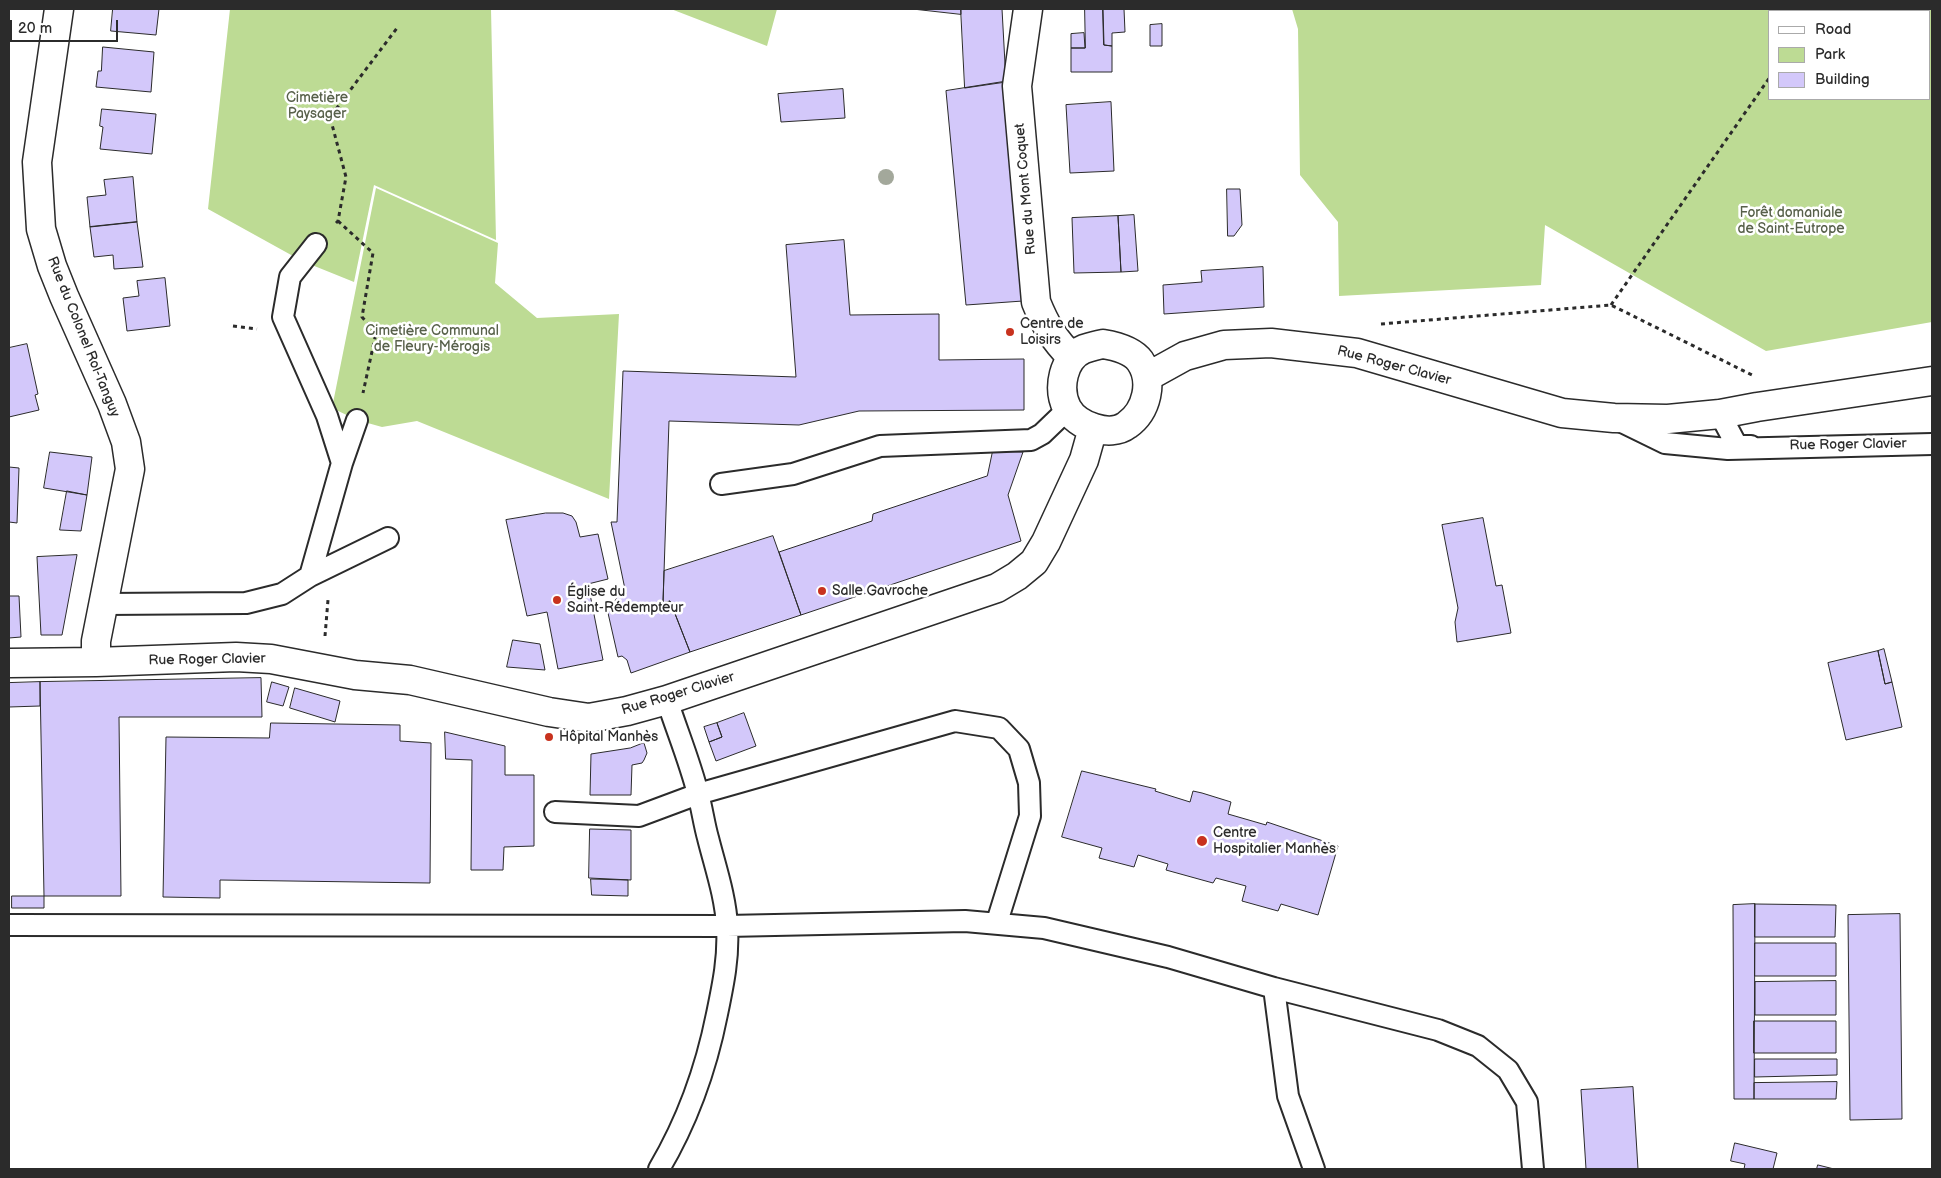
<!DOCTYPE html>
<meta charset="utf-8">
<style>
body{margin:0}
#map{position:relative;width:1941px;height:1178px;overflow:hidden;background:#fff;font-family:"Balsamiq Sans",sans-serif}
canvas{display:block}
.frame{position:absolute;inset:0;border:10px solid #2b2b2b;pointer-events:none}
.legend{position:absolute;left:1768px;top:10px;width:162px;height:90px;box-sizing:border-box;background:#fff;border:1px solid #aaa;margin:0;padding:6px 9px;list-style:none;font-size:15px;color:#2b2b2b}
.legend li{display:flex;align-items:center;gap:10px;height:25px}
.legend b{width:25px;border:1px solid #aaa}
.scale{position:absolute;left:10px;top:20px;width:108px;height:22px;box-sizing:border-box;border:2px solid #2b2b2b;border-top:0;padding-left:6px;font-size:15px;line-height:18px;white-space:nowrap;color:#2b2b2b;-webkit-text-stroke:4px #fff;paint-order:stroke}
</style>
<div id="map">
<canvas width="1941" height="1178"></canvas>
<div class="frame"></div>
<ul class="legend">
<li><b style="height:6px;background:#fff"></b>Road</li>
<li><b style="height:14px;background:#bddb94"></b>Park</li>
<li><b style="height:14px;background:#d3c8fa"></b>Building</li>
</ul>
<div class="scale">20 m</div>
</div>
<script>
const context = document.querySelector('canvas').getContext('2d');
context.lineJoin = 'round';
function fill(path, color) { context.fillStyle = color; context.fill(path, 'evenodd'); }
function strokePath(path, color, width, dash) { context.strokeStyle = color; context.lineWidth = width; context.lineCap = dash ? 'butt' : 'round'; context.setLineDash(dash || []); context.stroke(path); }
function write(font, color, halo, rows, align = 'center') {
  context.font = font + ' "Balsamiq Sans",sans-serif'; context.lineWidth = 5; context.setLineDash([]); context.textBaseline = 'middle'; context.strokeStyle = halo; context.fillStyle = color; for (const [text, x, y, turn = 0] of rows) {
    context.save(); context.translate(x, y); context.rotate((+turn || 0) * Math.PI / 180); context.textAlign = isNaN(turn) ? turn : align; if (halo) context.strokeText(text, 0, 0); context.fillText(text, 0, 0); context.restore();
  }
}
fill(new Path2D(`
 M230 9H491L496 240 374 185 354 282 302 261 208 209Z
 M671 9H777L767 46Z
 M1292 9H1932V322L1766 351 1545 225 1541 285 1339 296 1338 222 1300 175 1298 29ZM1930 11V99H1770V11Z
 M376 188 498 243 495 283 537 318 619 314 609 499 417 421 382 427 357 420 332 408Z`), '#bddb94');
const building = new Path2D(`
 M113 9H159L156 35 111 31Z
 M913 9H961V14Z
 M961 9H1002L1006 82 965 88Z
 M1085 9H1103L1104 45 1112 46V72H1071V48H1085Z
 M1103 9H1124L1125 32 1112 33V46L1104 45Z
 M1162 24V46H1150V25Z
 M1084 33 1085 48H1071V34Z
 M103 47 154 52 151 92 96 87 98 71H101Z
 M1003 82 1023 301 966 305 946 91Z
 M843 89 845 118 781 122 778 94Z
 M1111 102 1114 171 1070 173 1066 105Z
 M102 109 156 114 152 154 100 149 103 127 100 126Z
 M133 177 137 222 90 227 87 197 106 195 104 180Z
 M1227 189H1240L1242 225 1234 236H1228Z
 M1134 215 1138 271 1121 272 1118 216Z
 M1118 216 1121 272 1074 273 1072 218Z
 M137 222 143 267 114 269 113 255 94 257 90 227Z
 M844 240 850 315 939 314V360L1024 359V410L859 411 799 425 669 421 663 603 670 601 690 652 631 673 627 660 622 656 618 657 608 613 619 594H626L611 522H617L623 371 796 377 786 245Z
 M1263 267 1264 307 1164 314 1163 285 1202 282 1201 271Z
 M165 278 170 326 127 331 123 298 139 296 137 281Z
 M27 344 38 394 35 395 39 410 9 417V348Z
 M993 451 1023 452 1008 495 1021 541 801 615 779 552 872 521 873 514 987 476Z
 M50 452 92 457 87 495 44 488Z
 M9 467 19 468 17 523 9 522Z
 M67 491 87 495 81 531 60 530Z
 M546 513H563L572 516 576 522 580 537 598 534 608 579 588 584 603 660 558 669 547 612 527 616 506 520Z
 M1483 518 1496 586 1502 585 1511 633 1457 642 1455 622 1458 608 1442 525Z
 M773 536 801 615 690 652 670 601 663 603 664 571Z
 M77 555 62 635H41L37 557Z
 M9 596H19L21 637 9 638Z
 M513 640 540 644 545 670 507 667Z
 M1884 649 1892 682 1885 684 1878 651Z
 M1878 651 1885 684 1892 682 1902 727 1846 740 1828 663Z
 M261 678 262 717H119L121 896H44L40 682Z
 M40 682V706L9 707V683Z
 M272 682 289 687 283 706 267 702Z
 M295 688 340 701 335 722 290 708Z
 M744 713 756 746 716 761 709 742 722 737 717 723Z
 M271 723 400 725V741L431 743 430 883 220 880V898L163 897 166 737 269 738Z
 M717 723 722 737 709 742 704 727Z
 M445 732 505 746V775H534V846L504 847 503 870H471L472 760 446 759Z
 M644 743 647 753 644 760 642 763 632 765 631 795H590L591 754 630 748Z
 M1082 771 1156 789 1155 791 1190 802 1193 791 1202 793 1231 802 1228 814 1266 825 1267 822 1338 846 1318 915 1281 904 1278 911 1242 901 1246 886 1216 878 1213 883 1166 870 1168 864 1138 855 1134 867 1099 858 1102 848 1062 837Z
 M590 829 631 830V880L589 878Z
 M591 879 628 880V896L592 895Z
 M12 896H44V908H12Z
 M1755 904 1754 1099H1734L1733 905Z
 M1755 904 1836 905 1835 937H1755Z
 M1900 914 1902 1119 1850 1120 1848 915Z
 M1755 943H1836V976H1755Z
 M1836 981V1015H1755V982Z
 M1754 1021H1836V1053H1754Z
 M1755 1059H1837V1075L1755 1077Z
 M1837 1082 1836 1099H1754V1083Z
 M1633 1087 1638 1169H1586L1581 1090Z
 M1735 1143 1777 1153 1773 1169H1744L1745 1164 1731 1161Z
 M1818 1165 1834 1169H1817Z`);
fill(building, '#d3c8fa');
strokePath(building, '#2b2b2b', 1);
const service = new Path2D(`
 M316 244 290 277 283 317 327 416 342 463
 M1720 414 1737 446H1751
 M1618 420 1665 443 1728 449 1932 444
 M721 484 793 474 880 446 1031 440 1042 434 1068 409
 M310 576 388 538
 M105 604 246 603 282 594 310 576 342 463 357 420
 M555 812 639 816 698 794 955 721 999 728 1019 749 1029 783 1030 816 997 922
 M9 925 727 926 965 921 1044 928 1168 957 1274 988 1438 1030 1478 1046 1508 1070 1527 1102 1533 1169
 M1274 988 1288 1096 1314 1169
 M659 1169C688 1120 706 1069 717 1014 723 985 729 957 727 927 726 898 715 866 708 838 704 824 702 808 698 794 690 762 677 731 667 700`);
const minor = new Path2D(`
 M59 9 37 162 41 229 52 266 64 296 112 404 126 442 130 469 96 641V662
 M1028 9 1017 86 1036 302C1046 327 1054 339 1072 358
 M1103 344C1115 346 1132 350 1140 361 1154 381 1147 411 1127 425 1110 438 1077 426 1067 408 1057 388 1063 358 1084 349 1090 347 1097 345 1103 344Z
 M1147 377 1185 356 1224 345 1271 343 1357 353 1562 413 1614 418 1668 419 1720 414 1757 407 1932 381
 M9 663 96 662 236 657 271 659 355 675 410 680 549 712 589 718 627 711 667 700 997 588 1017 576 1034 562 1046 542 1084 460 1093 428`);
strokePath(service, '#2b2b2b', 24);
strokePath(minor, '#2b2b2b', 31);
strokePath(new Path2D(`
 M1816 11 1818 9
 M338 221 373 253 362 317 376 333 363 393
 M336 223 338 221 346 177 330 117 397 28
 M1611 305 1770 77
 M1381 324 1611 305 1752 375
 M233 326 257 329
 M325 636 328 600`), '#2b2b2b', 3, [4, 4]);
strokePath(service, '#fff', 20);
strokePath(minor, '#fff', 28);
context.fillStyle = '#a3a89b';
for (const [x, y] of [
 [886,177]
]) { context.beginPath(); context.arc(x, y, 8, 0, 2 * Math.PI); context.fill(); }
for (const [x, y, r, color] of [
 [1010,332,5,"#c8321e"],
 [822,591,5,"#c8321e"],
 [557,600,5,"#c8321e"],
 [549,737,5,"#c8321e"],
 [1202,841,6,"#c8321e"]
]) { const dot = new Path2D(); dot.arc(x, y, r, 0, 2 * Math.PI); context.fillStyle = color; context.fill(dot); strokePath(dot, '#fff', 2); }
write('14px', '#57604a', '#fff', [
 ["Cimetière",317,98],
 ["Paysager",317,114],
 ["Forêt domaniale",1791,213],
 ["de Saint-Eutrope",1791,229],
 ["Cimetière Communal",432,331],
 ["de Fleury-Mérogis",432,347]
]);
write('14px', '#2b2b2b', '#fff', [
 ["Rue du Mont Coquet",1026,189,-95],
 ["Rue du Colonel Rol-Tanguy",83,337,68],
 ["Rue Roger Clavier",1394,366,15],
 ["Rue Roger Clavier",1848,445,-1],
 ["Rue Roger Clavier",207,660,-1],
 ["Rue Roger Clavier",678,694,-17]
]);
write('14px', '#2b2b2b', '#fff', [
 ["Centre de",1020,324],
 ["Loisirs",1020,340],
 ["Salle Gavroche",832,591],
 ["Église du",567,592],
 ["Saint-Rédempteur",567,608],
 ["Hôpital Manhès",559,737],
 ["Centre",1213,833],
 ["Hospitalier Manhès",1213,849]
], 'left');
</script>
